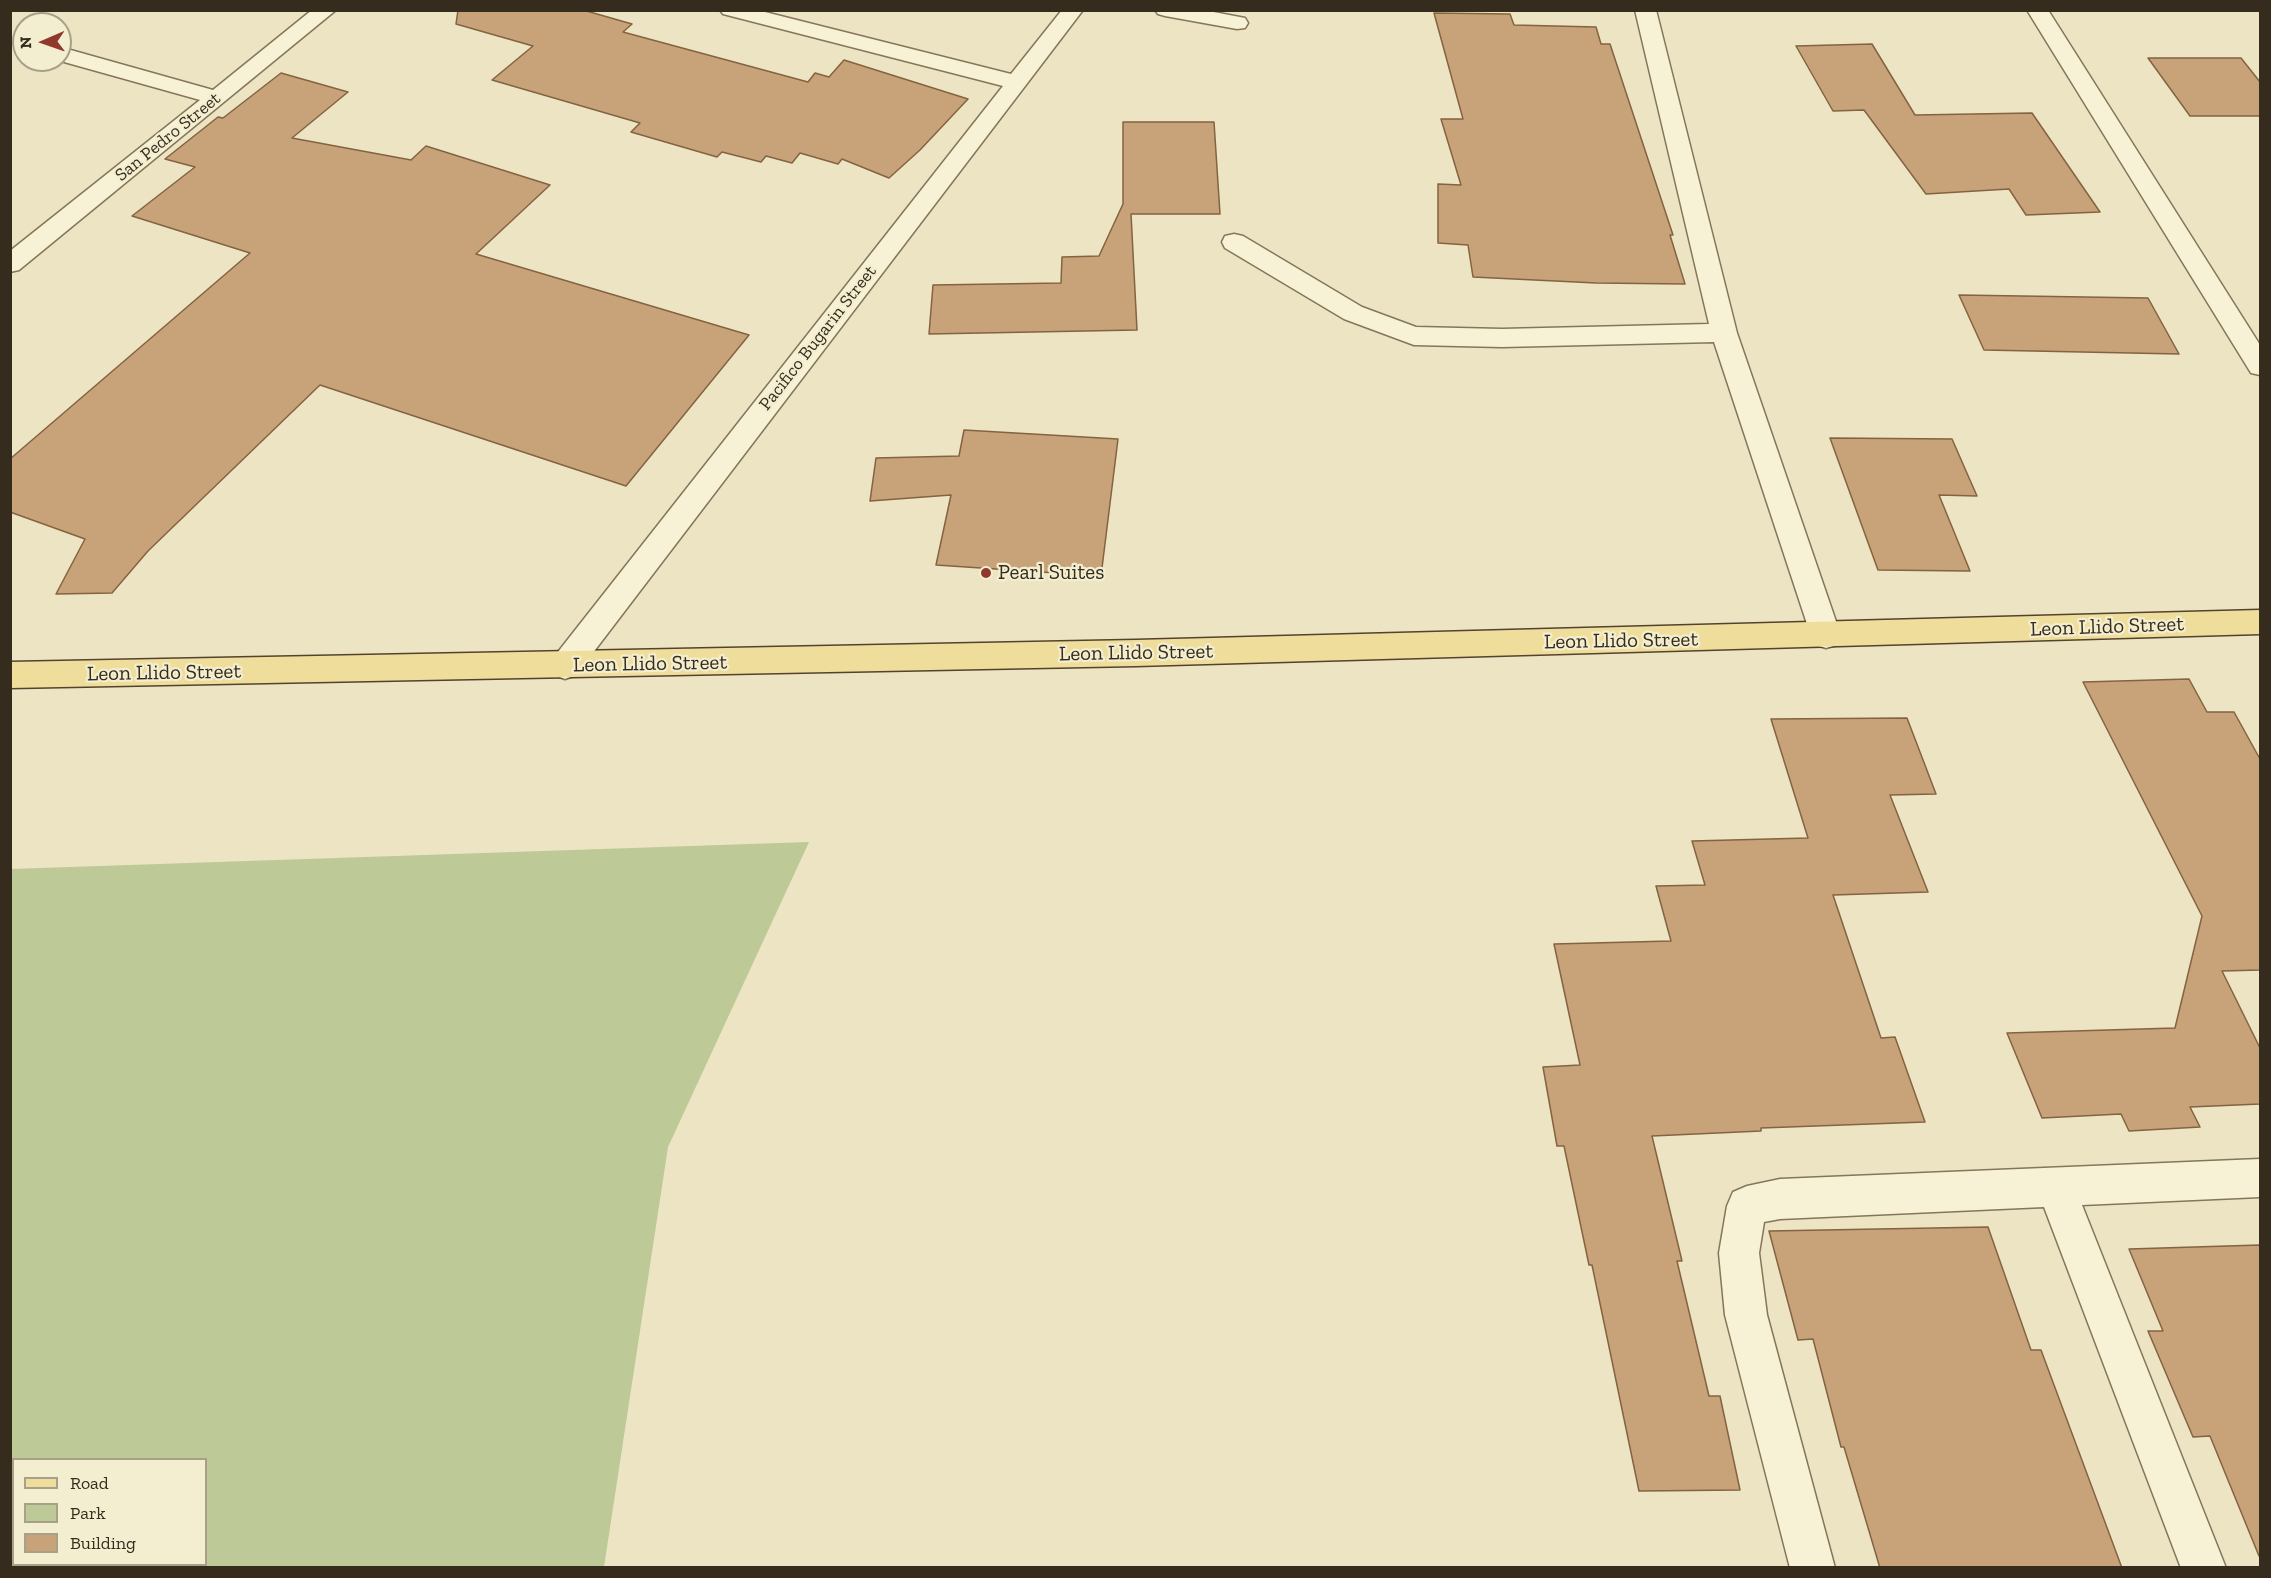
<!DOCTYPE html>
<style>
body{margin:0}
#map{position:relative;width:2271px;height:1578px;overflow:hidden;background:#ece4c2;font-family:"Zilla Slab",serif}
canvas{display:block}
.frame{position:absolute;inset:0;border:12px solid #352c1e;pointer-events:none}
.legend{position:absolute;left:12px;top:1458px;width:195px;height:108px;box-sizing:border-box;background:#f4eed1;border:2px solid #a8a089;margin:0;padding:8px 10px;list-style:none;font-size:18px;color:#352c1e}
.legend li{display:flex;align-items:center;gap:12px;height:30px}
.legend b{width:30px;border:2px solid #a8a089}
.north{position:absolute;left:12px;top:12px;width:60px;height:60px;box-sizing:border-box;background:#f4eed1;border:2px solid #a8a089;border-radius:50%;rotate:268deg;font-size:16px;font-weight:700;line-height:24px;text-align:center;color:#352c1e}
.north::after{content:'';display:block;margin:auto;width:21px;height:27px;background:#91382d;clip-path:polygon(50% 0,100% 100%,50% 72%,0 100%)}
</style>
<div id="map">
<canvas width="2271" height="1578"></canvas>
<div class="frame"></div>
<ul class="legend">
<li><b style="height:8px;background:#eedd9b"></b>Road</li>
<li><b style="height:16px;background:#bdc997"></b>Park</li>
<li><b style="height:16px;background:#c8a379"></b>Building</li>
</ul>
<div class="north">N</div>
</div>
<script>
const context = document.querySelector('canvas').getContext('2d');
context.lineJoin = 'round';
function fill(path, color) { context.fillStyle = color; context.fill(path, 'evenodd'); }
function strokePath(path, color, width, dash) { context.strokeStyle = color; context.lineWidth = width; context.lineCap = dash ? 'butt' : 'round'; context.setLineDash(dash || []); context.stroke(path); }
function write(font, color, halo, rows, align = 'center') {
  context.font = font + ' "Zilla Slab",serif'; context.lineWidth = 4.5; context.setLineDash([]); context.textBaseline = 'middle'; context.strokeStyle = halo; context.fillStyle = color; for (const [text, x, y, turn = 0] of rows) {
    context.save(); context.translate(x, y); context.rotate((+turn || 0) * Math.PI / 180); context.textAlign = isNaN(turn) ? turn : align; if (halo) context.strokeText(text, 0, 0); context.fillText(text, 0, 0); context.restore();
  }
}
fill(new Path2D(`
 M809 842 668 1147 604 1567H11V869ZM14 1460H206V1564H14Z`), '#bdc997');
const building = new Path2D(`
 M458 10H583L632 24 623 32 808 82 815 73 829 77 844 60 968 99 920 150 889 178 842 159 838 164 800 153 792 163 766 156 761 162 722 152 717 157 631 132 640 123 492 80 533 46 456 24Z
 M1434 13 1510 14 1514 25 1596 27 1601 44H1610L1673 235H1670L1685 284 1596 283 1473 277 1468 245 1438 243V184L1461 185 1441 119H1463Z
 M1872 44 1915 115 2032 113 2100 212 2026 215 2009 189 1926 194 1864 110 1833 111 1796 46Z
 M2148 58H2241L2260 82V116H2190Z
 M281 73 348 92 292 138 411 160 426 146 550 185 476 254 749 335 626 486 320 385 148 551 112 593 56 594 85 539 10 512V459L250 253 132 216 195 167 165 159 218 117 223 118Z
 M1123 122H1214L1220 214H1131L1137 330 929 334 933 285 1061 283 1062 257 1099 256 1123 204Z
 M1959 295 2148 298 2179 354 1984 350Z
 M964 430 1118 439 1101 576 936 565 951 495 870 501 876 458 959 456Z
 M1830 438 1952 439 1977 496 1939 495 1970 571 1878 570Z
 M2189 679 2207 712H2234L2260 759V970L2222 971 2260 1048V1104L2190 1107 2200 1127 2129 1131 2121 1114 2042 1118 2007 1033 2175 1028 2202 916 2083 682Z
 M1907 718 1936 794 1890 795 1928 892 1833 895 1881 1038 1895 1037 1925 1122 1761 1128V1131L1652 1136 1682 1261H1677L1709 1396H1720L1740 1490 1639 1491 1592 1265H1589L1564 1146H1557L1543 1067 1580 1065 1554 944 1671 941 1656 886 1705 885 1692 841 1808 838 1771 719Z
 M1988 1227 2031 1350H2041L2122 1568H1880L1844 1447H1841L1813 1339 1798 1340 1769 1231Z
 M2260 1245V1556H2259L2210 1436 2193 1437 2148 1331H2163L2129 1249Z`);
fill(building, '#c8a379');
strokePath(building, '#836341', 1.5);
const minor = new Path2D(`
 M312 10H336L19 270 10 272V251L200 100 57 60H60V47L213 90Z
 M720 10H757L1011 74 1062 10H1083L576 675 565 679 554 675 549 666 554 657 1003 86 723 14Z
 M1155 10H1203L1245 18 1248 23 1245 28 1237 29 1165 16 1158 14Z
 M1635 10H1656L1737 333 1841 636 1837 645 1826 648 1815 645 1811 636 1714 342 1502 347 1414 345 1344 319 1225 248 1222 242 1225 236 1234 234 1243 236 1362 307 1416 327 1502 329 1709 324Z
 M2027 10H2048L2260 345V375L2251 373Z
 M2260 1159V1197L2082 1205 2226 1568H2181L2044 1207 1780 1219 1764 1222 1759 1253 1767 1315 1835 1568H1790L1725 1315 1719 1253 1727 1206 1733 1192 1747 1186 1780 1179Z`);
const major = new Path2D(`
 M2260 610V634L1136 666 10 688V662L1136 640Z`);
strokePath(minor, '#85765a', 3);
strokePath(major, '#53432e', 3);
fill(minor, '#f7f1d5');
fill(major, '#eedd9b');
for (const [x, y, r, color] of [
 [986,573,6,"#91382d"]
]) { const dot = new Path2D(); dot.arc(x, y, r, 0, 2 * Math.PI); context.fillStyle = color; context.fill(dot); strokePath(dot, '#f4eed1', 2); }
write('18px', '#352c1e', '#f4eed1', [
 ["San Pedro Street",168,137,-39],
 ["Pacifico Bugarin Street",818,338,-52]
]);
write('21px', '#352c1e', '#f4eed1', [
 ["Pearl Suites",998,573]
], 'left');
write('21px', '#352c1e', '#f4eed1', [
 ["Leon Llido Street",2107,627,-2],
 ["Leon Llido Street",1621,641,-1],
 ["Leon Llido Street",1136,653,-1],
 ["Leon Llido Street",650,664,-1],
 ["Leon Llido Street",164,673,-1]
]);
</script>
